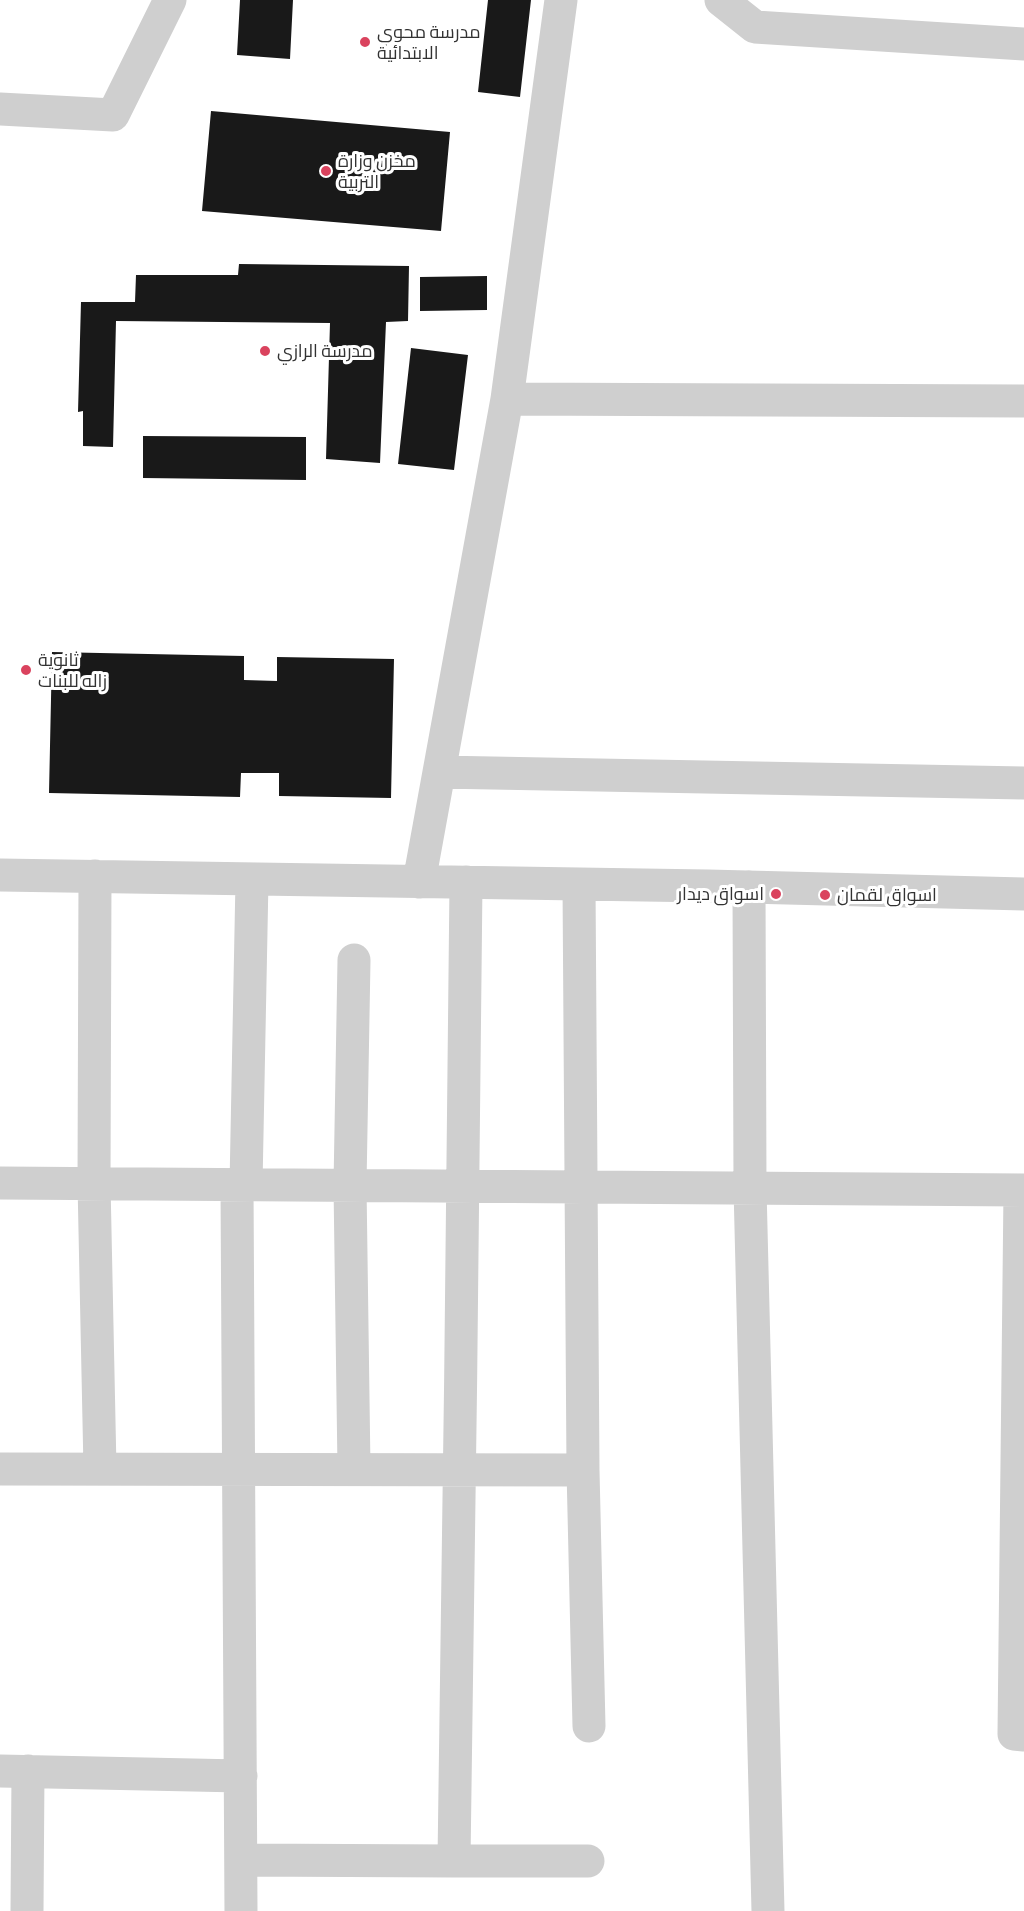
<!DOCTYPE html>
<meta charset="utf-8">
<style>
body{margin:0}
canvas{display:block;background:#fff}
</style>
<canvas width="1024" height="1911"></canvas>
<script>
const context = document.querySelector('canvas').getContext('2d');
context.lineJoin = 'round';
function fill(path, color) { context.fillStyle = color; context.fill(path, 'evenodd'); }
function strokePath(path, color, width, dash) { context.strokeStyle = color; context.lineWidth = width; context.lineCap = dash ? 'butt' : 'round'; context.setLineDash(dash || []); context.stroke(path); }
function write(font, color, halo, rows, align = 'center') {
  context.font = font + ' Commissioner,Cairo,sans-serif'; context.lineWidth = 6; context.setLineDash([]); context.textBaseline = 'middle'; context.strokeStyle = halo; context.fillStyle = color; for (const [text, x, y, turn = 0] of rows) {
    context.save(); context.translate(x, y); context.rotate((+turn || 0) * Math.PI / 180); context.textAlign = isNaN(turn) ? turn : align; if (halo) context.strokeText(text, 0, 0); context.fillText(text, 0, 0); context.restore();
  }
}
fill(new Path2D(`
 M240 0H293L290 59 237 55Z
 M488 0H531L520 97 478 92Z
 M211 111 450 132 441 231 202 211Z
 M239 264 409 266 408 321 386 322 380 463 326 459 330 323 116 321 113 447 83 446V411L78 412 81 302H135L136 275H238Z
 M487 276V310L420 311V277Z
 M411 348 468 355 454 470 398 464Z
 M143 436 306 437V480L143 478Z
 M52 652 244 656V680L277 681V657L394 659 391 798 279 796V773H241L240 797 49 793Z`), '#191919');
strokePath(new Path2D(`
 M721 0 755 27 1024 44
 M0 109 113 115 170 0
 M507 399 1024 401
 M439 772 1024 783
 M0 875 708 886 1024 894
 M95 876 94 1183 100 1469
 M419 882 507 399 561 0
 M579 884 583 1470 589 1726
 M749 887 750 1188 768 1911
 M354 960 350 1185 354 1469
 M0 1183 1024 1190
 M237 1185 241 1911
 M246 1185 252 880
 M1020 1190 1014 1734 1024 1735
 M0 1469 583 1470
 M0 1771 241 1776
 M241 1860 454 1861C458 1535 464 1208 466 882
 M454 1861H588
 M27 1911 28 1771`), '#cfcfcf', 33);
for (const [x, y, r, color] of [
 [365,42,6,"#da435e"],
 [326,171,6,"#da435e"],
 [265,351,6,"#da435e"],
 [26,670,6,"#da435e"],
 [776,894,6,"#da435e"],
 [825,895,6,"#da435e"]
]) { const dot = new Path2D(); dot.arc(x, y, r, 0, 2 * Math.PI); context.fillStyle = color; context.fill(dot); strokePath(dot, '#fff', 2); }
write('18px', '#323232', '#fff', [
 ["مدرسة محوي",377,32],
 ["الابتدائية",377,53],
 ["مخزن وزارة",338,161],
 ["التربية",338,182],
 ["مدرسة الرازي",277,351],
 ["ثانوية",38,660],
 ["زاله للبنات",38,681],
 ["اسواق ديدار",764,894,"right"],
 ["اسواق لقمان",837,895]
], 'left');
</script>
